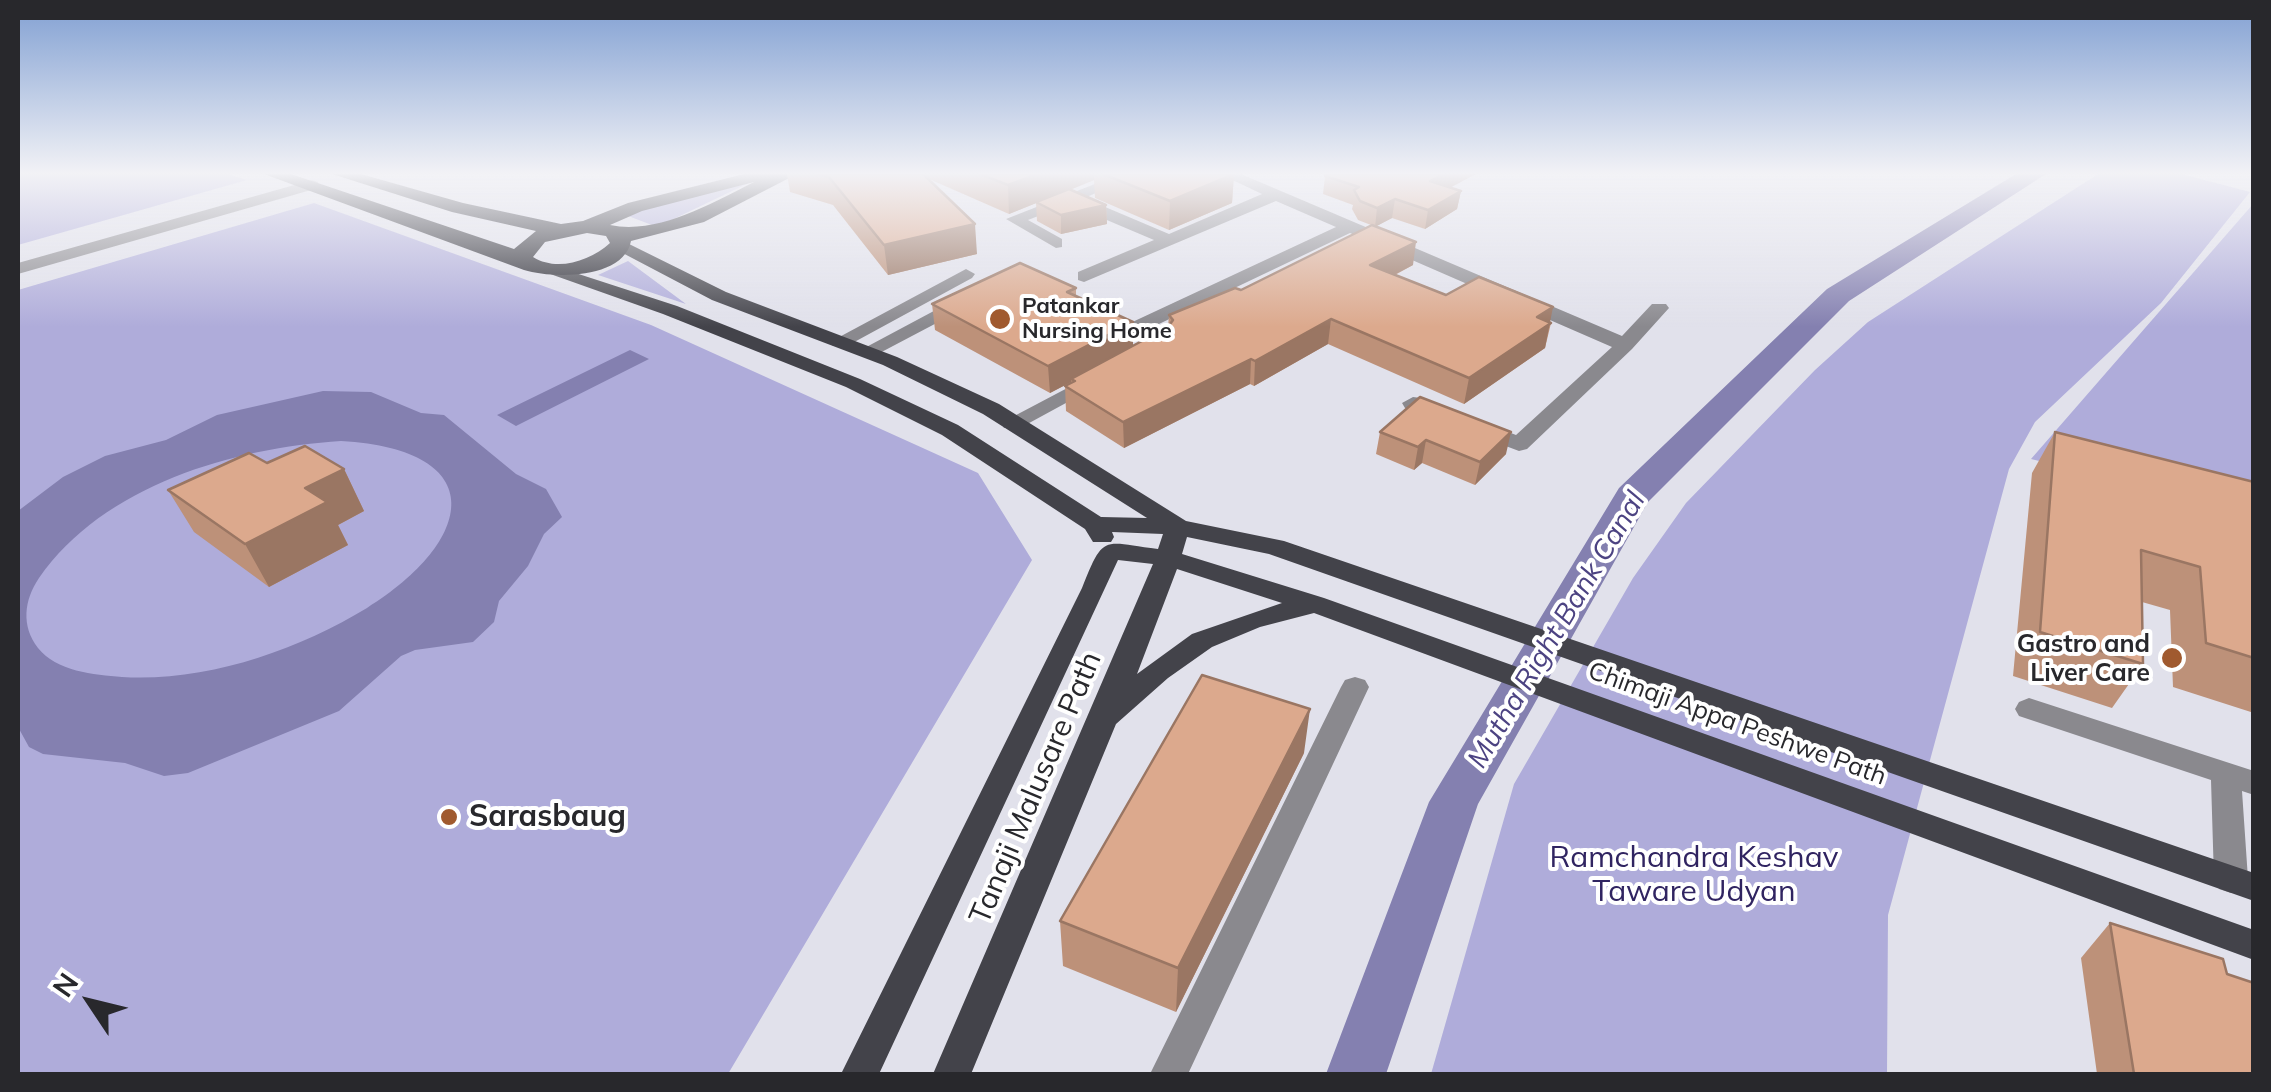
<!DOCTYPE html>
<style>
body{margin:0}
#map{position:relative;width:2271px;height:1092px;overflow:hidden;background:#e1e1eb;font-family:Mulish,sans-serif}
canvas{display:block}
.frame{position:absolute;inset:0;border:20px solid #28282c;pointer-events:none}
.north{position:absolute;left:40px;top:952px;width:100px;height:100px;-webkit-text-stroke:8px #fff;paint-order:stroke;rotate:305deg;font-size:28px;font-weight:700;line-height:40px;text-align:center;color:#28282c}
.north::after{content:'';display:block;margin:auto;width:35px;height:45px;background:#28282c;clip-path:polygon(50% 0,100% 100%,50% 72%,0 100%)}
</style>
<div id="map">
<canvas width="2271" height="1092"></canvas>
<div class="frame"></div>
<div class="north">N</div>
</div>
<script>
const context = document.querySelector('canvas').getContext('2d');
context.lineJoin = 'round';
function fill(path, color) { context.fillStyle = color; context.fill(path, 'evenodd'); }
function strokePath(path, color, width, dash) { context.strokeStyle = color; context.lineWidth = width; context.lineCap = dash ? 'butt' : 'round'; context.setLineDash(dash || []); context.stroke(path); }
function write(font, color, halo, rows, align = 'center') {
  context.font = font + ' Mulish,sans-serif'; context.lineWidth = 8; context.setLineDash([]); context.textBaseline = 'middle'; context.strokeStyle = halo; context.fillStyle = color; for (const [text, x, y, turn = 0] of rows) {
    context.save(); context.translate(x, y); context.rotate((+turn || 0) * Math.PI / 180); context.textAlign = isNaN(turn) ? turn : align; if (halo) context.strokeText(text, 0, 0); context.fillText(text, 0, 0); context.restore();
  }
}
fill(new Path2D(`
 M18 174H228L247 180 18 245Z
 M2098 174H2182L2250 192 2161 303 2035 422 2009 469 1888 915 1887 1074H1431L1514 784 1633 578 1686 503 1815 370 1868 322Z
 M757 179 657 227 623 214Z
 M314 203 651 325 978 473 1032 560 728 1074H18V290Z
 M2253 204V513L2031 459Z
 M628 261 686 304 598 275Z`), '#afacda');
fill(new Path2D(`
 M630 350 649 359 516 426 497 415Z
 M323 391 371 392 421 413 444 415 516 474 546 489 562 517 544 534 528 566 499 601 494 622 473 642 415 650 401 656 339 711 188 773 164 776 125 763 43 754 29 747 18 727V511L63 477 105 456 166 440 217 415ZM341 441C493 450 475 541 367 608 296 651 206 682 122 677 94 675 56 671 38 648 21 626 24 600 39 578 104 485 233 448 341 441Z`), '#8480b0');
fill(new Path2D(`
 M2016 174H2046L1849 301 1648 502 1478 804 1386 1074H1326L1429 802 1619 488 1827 289Z`), '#8480b0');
fill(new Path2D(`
 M1120 174H1142L1084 198 1169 234 1262 194 1220 174H1241L1622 336 1652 304H1666L1669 308 1632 349 1527 449 1519 451 1405 408 1402 403 1413 397 1421 398 1516 435 1612 347 1350 233 1140 333H1126V325L1336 227 1276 201 1084 282 1078 280V272L1154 240 1069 204 1028 220 1062 239V247L1056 248 1006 219Z
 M312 180 318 182V188L18 274V263Z
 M966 269 975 274 972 278 847 346H833L830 342Z
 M960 297 967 299V307L874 356 867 358 857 352Z
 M1092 375 1099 377 1102 381 1099 385 1020 428H1004L1001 423Z
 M1355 677 1365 680 1369 687 1188 1074H1150L1341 687 1345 680Z
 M2029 698 2254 771V795L2242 791 2248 879 2243 889 2231 893 2219 889 2214 879 2211 780 2019 716 2015 709 2019 702Z`), '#8a898e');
fill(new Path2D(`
 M621 240 726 292 897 357 999 404 1186 521 1284 541 2254 873V901L1269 554 1187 537 1182 554 1324 598 2254 930V960L1314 613 1260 627 1212 647 1168 678 1116 724 971 1074H933L1153 564 1118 560 879 1074H841L1082 588C1104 533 1102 542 1158 549L1163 534 1112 532 1114 537 1111 542H1093L1085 529 942 435 846 387 663 314 539 270 548 265 554 266 677 306 860 379 958 425 1101 517 1147 518 983 414 883 365 712 300 615 249 612 245ZM1177 569 1282 603 1192 634 1137 674Z`), '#43434a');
fill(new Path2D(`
 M264 174H291L514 249 536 231 452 212 332 174H361L463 203 561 224 583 221 628 203 744 174H797L704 222 631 241C624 279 553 279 524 270ZM754 182C712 203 658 235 610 225L642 211ZM587 233 606 236 610 243C590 261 557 272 533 257L545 242Z`), '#2b2b33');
fill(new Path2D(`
 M787 174H1234L1232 203 1169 230 1095 198 1094 180 1070 190 1106 205 1107 224 1061 234 1037 221 1036 203 1009 214 929 179 977 254 888 275 833 205 790 192Z
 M1325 176 1450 187 1461 191 1457 209 1425 229 1392 218 1376 226 1413 265 1395 275 1446 295 1551 323 1545 348 1464 404 1328 344 1254 386 1250 384 1124 448 1066 411 1065 386 1071 382 1050 393 935 330 932 304 1076 288V296L1133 322V346L1168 327 1169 315 1241 290 1371 225 1358 220 1352 209 1353 205 1323 194Z
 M1380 432 1506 454 1475 485 1422 463 1414 470 1376 454Z
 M2055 432 2254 482V713L2173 687 2170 610 2142 602 2143 664 2112 708 2013 676 2032 473Z
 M267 463 344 469 364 511 338 525 348 545 269 587 194 532 168 490Z
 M1304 753 1176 1012 1063 966 1060 921Z
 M2110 923 2254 1074H2097L2081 958Z`), '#bd9179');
fill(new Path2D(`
 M1038 174H1094V180L1009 214 1008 185Z
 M1234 174 1232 203 1169 230 1170 201Z
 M1444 174H1476L1427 200 1430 181Z
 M1461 191 1457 209 1425 229 1428 210Z
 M1395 199 1392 218 1375 227 1377 208Z
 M1106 205 1107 224 1061 234V215Z
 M975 224 977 254 888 275 884 245Z
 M1416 242 1413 265 1367 289 1370 265Z
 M1553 307 1545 348 1464 404 1469 378 1537 317Z
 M1331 319 1328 344 1254 386 1255 361Z
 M1133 322V348L1071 379V382L1050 393 1048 366Z
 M1251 359 1250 384 1124 448 1123 422Z
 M1511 432 1506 454 1475 485 1480 462Z
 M1426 440 1422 463 1414 470 1418 447Z
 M344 469 364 511 338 525 348 545 269 587 245 544 305 488Z
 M1310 709 1304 753 1176 1012 1178 968Z`), '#9a7663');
const building = new Path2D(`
 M818 174H923L975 224 884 245 829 177Z
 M980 174H1038L1008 185Z
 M1103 174H1234L1170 201Z
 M1325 174H1444L1430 181 1461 191 1428 210 1395 199 1377 208 1360 201 1354 190 1359 187 1325 176Z
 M1069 189 1106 205 1061 215 1036 202Z
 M1372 225 1416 242 1370 265 1446 295 1479 277 1553 307 1537 317 1551 323 1469 378 1331 319 1255 361 1251 359 1123 422 1065 386 1075 381 1071 379 1168 327 1173 320 1169 315 1235 288 1241 290Z
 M1020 263 1076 288 1067 292 1133 322 1048 366 932 304Z
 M1420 397 1511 432 1480 462 1426 440 1418 447 1380 432Z
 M2055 432 2254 482V658L2206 643 2200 567 2141 550 2143 664 2040 632Z
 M305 446 344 469 305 488 327 502 245 544 168 490 249 453 267 463Z
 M1202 675 1310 709 1178 968 1060 921Z
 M2110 923 2223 959 2227 974 2254 983V1074H2134Z`);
fill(building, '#dca98d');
strokePath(building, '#9a7663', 2.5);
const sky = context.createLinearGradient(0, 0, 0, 327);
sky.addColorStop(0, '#809fd2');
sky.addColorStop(0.53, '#f2f2f6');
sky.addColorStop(1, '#f2f2f600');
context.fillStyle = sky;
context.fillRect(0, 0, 2271, 327);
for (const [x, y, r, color] of [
 [1000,319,12,"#a05a2f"],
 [2172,658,12,"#a05a2f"],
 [449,817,10,"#a05a2f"]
]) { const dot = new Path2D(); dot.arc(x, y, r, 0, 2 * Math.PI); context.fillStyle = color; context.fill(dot); strokePath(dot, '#fff', 4); }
write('bold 22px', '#28282c', '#fff', [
 ["Patankar",1022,306],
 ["Nursing Home",1022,331]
], 'left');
write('bold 25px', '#28282c', '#fff', [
 ["Gastro and",2150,644],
 ["Liver Care",2150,673]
], 'right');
write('25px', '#28282c', '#fff', [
 ["Chimaji Appa Peshwe Path",1737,724,20]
]);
write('italic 28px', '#4c4382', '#fff', [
 ["Mutha Right Bank Canal",1557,630,-59]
]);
write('30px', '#28282c', '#fff', [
 ["Tanaji Malusare Path",1036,788,-67]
]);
write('bold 30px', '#28282c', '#fff', [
 ["Sarasbaug",469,817]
], 'left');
write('30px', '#302461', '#fff', [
 ["Ramchandra Keshav",1694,858],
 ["Taware Udyan",1694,892]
]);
</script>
